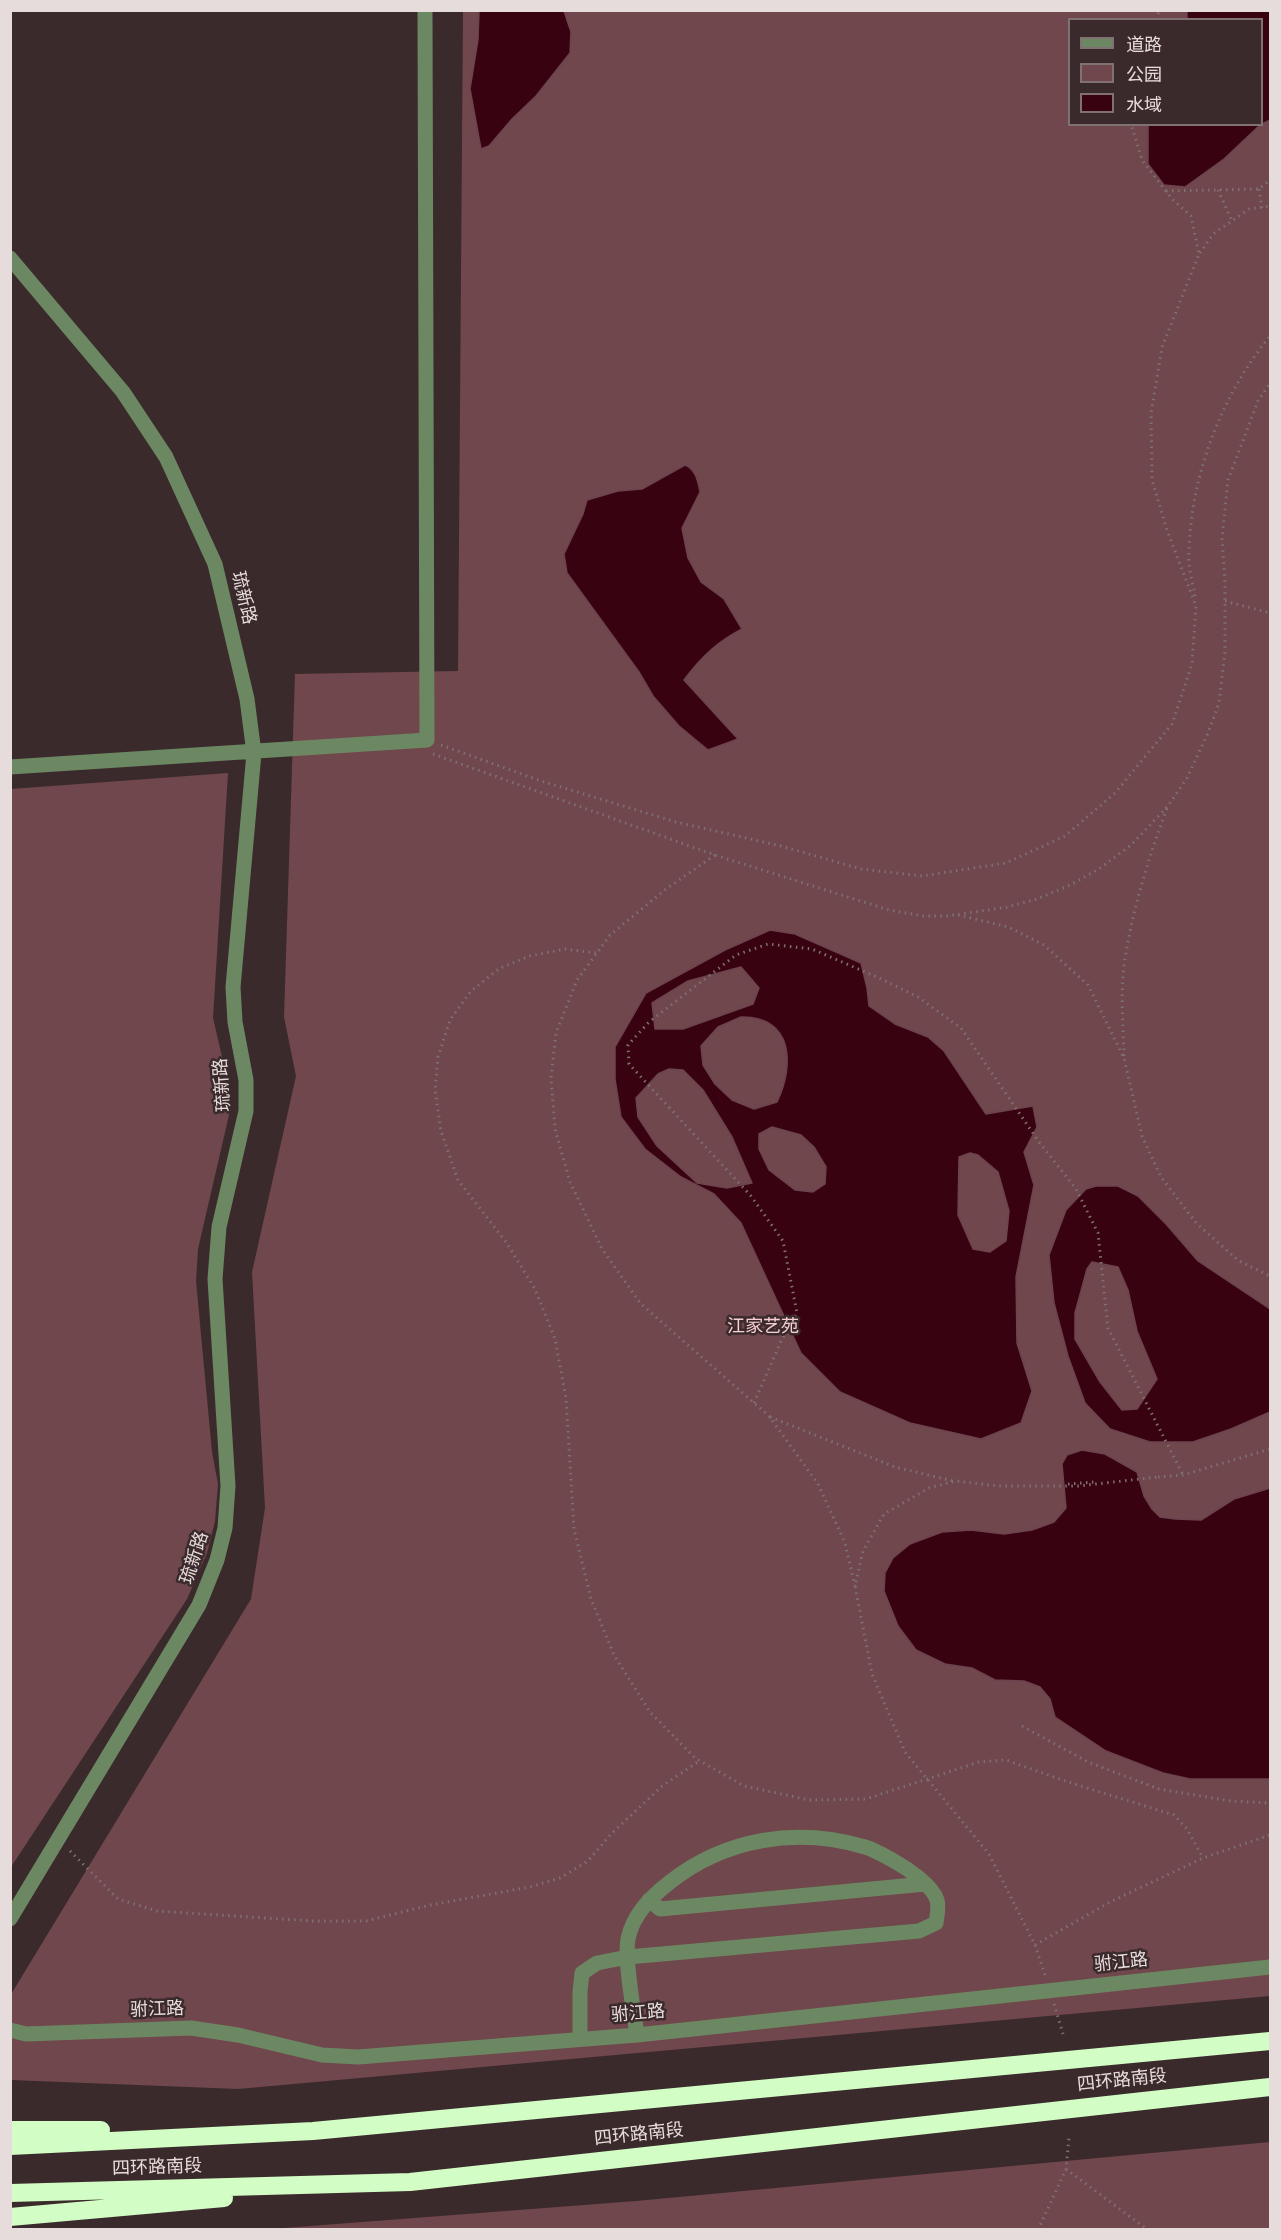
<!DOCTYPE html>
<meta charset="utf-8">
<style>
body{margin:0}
#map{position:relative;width:1281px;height:2240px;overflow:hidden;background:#3b2a2c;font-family:Signika,"Noto Sans SC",sans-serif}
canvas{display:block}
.frame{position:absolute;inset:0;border:12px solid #e7dcdc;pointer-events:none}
.legend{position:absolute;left:1068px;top:18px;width:195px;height:108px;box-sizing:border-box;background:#3b2a2c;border:2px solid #807172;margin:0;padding:8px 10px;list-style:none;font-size:18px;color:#e7dcdc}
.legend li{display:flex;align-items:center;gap:12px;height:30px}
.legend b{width:30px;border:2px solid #807172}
</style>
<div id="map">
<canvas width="1281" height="2240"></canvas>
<div class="frame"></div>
<ul class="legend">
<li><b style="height:8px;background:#6c8863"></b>道路</li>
<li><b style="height:16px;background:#70474c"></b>公园</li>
<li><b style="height:16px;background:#380211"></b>水域</li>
</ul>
</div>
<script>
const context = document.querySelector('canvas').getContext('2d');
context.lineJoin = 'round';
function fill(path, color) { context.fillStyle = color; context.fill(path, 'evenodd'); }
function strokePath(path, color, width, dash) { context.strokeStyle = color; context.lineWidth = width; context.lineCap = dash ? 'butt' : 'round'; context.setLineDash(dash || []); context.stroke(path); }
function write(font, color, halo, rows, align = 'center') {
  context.font = font + ' Signika,"Noto Sans SC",sans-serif'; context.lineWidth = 5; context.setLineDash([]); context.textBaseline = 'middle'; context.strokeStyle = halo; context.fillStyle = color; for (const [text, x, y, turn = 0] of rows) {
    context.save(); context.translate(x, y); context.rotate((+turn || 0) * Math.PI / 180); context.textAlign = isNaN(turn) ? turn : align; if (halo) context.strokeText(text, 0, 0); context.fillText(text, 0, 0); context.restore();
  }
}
fill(new Path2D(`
 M463 11H1270V1996L238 2089 11 2080 10 1996 251 1599 265 1508 252 1272 296 1076 284 1017 295 674 458 671ZM1070 20H1262V124H1070Z
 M228 773 213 1018 226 1074 229 1115 198 1249 196 1281 212 1452 218 1484 215 1521 207 1553 187 1599 11 1867V789Z
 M1270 2142V2229L258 2230 636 2201Z`), '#70474c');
const water = new Path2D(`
 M479 11H564L571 32 570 53 536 96 512 119 489 146 481 149 470 89 478 40Z
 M1187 11H1270V120L1262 124V20L1187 19Z
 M1148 125V124L1260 125 1224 159 1185 187 1164 185 1148 164Z
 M685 465C696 469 698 482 700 492L682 528 688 558 701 582 724 599 742 629C717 642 701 657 684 680L738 739 708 750 679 726 653 696 639 672 567 573 564 554 583 514 587 500 618 491 642 489Z
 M770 930 795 934 861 963 867 988 869 1006 895 1024 928 1037 944 1051 986 1114 1033 1106 1037 1127 1024 1152 1034 1185 1016 1277 1017 1343 1032 1391 1021 1423 981 1439 910 1423 840 1392 801 1353 741 1223 714 1194 681 1177 645 1149 621 1117 615 1079V1047L646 993 725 950ZM741 967 759 988 753 1004 683 1029H655L652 1003 688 981ZM741 1017C793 1016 795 1065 777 1102L754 1109 732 1100 715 1084 703 1065 701 1046 718 1027ZM669 1069 683 1070 703 1090 732 1137 752 1183 727 1188 697 1183 657 1146 638 1117 636 1098 658 1074ZM772 1127 801 1135 814 1147 826 1167 825 1184 813 1192 795 1190 769 1170 759 1149V1134ZM970 1153 978 1155 998 1172 1009 1211 1006 1241 990 1252 973 1249 958 1215 959 1157Z
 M1096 1186H1118L1138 1196 1166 1224 1198 1261 1270 1309V1412L1231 1429 1193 1442H1150L1110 1429 1085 1403 1068 1356 1054 1303 1049 1255 1066 1210 1086 1189ZM1092 1262 1118 1267 1128 1290 1137 1331 1157 1379 1137 1409 1122 1410 1100 1382 1075 1339V1313L1087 1269Z
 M1082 1450 1105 1454 1137 1472 1144 1496 1152 1509 1160 1517 1175 1519 1201 1520 1234 1499 1270 1488V1779H1190L1163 1773 1106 1751 1055 1717 1050 1699 1040 1687 1024 1681 995 1680 972 1668 945 1664 916 1650 898 1626 884 1591 885 1573 893 1558 910 1544 942 1532 971 1530 1004 1534 1032 1530 1054 1522 1066 1508 1062 1464 1067 1455Z`);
fill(water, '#380211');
strokePath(water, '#6c434e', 1.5);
strokePath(new Path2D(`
 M1157 20 1159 10
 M1259 189 1262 208
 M1218 190 1232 221
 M1166 191 1259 189 1270 180
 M1200 253 1213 234 1249 209 1270 206
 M1195 596C1193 583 1188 568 1189 555 1190 477 1221 396 1270 336
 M1225 601 1270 613
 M441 745 541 781 676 822 781 846 861 869 922 876 1006 863 1065 836 1115 793 1172 724 1192 664 1196 606 1167 530 1152 480 1151 414 1162 347 1199 254 1191 216 1172 199 1142 160 1131 124
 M433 754 715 855 889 910 923 916H948L1007 907 1037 899 1068 886 1099 869 1131 845 1168 806 1187 778 1208 733 1219 703 1225 651V583L1222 538 1228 480 1258 401 1270 383
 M715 855 666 889 610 935 577 980 556 1033 551 1078 555 1129 570 1182 602 1249 641 1304 769 1416 818 1484 845 1543 855 1586
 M958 915 1008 927 1044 945 1088 985 1124 1058 1142 1136 1161 1177 1197 1224 1239 1261 1270 1276
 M596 953 565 949 530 956 500 968 471 991 450 1020 438 1057 435 1090 441 1131 458 1180 506 1242 535 1289 555 1339 566 1398 574 1529 591 1599 614 1655 650 1712 695 1758 744 1786 809 1800 866 1799 979 1762 1006 1760 1065 1781 1174 1815 1187 1829 1203 1858
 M1124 1056C1123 1025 1120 991 1125 959 1133 907 1149 857 1167 808
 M754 1403 782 1339 797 1313 783 1241 751 1196 629 1064 628 1045 649 1022 736 955 768 944 812 949 879 978 918 997 961 1028 1039 1142 1076 1189 1098 1233 1108 1328 1183 1475
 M770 1417 895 1467 953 1481
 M1158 1477 1183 1475 1270 1449
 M1068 1484 1095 1482
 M1022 1726 1088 1762 1159 1789 1231 1801 1270 1803
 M70 1851 118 1899 157 1911 312 1921H366L430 1905 530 1887 560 1878 588 1861 611 1834 661 1787 699 1761
 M1035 1945 1110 1902 1203 1858 1270 1835
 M1045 1975 1035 1945 989 1854 905 1752 872 1674 855 1586 863 1551 884 1514 929 1488 955 1481 998 1486H1078L1158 1477
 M1054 2004 1063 2034
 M1066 2169 1148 2230
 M1038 2230 1066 2169 1069 2138`), '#7f7172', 3, [1.5, 4.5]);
strokePath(new Path2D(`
 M10 258 123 392 166 457 215 564 247 699 254 753 233 987 235 1022 246 1080V1111L219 1227 215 1279 228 1486 225 1528 217 1560 199 1605 10 1919
 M10 767 427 740 425 10
 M649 1900 660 1909 925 1884
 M10 2030 26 2034 191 2028 238 2035 322 2055 358 2057 637 2035 1270 1967
 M580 2039V1992L582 1973 597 1963 628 1957 919 1931 936 1923C937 1917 939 1907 937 1900 932 1885 907 1868 894 1861 885 1856 875 1850 865 1847 797 1827 726 1838 670 1882 651 1897 633 1914 628 1939 624 1960 634 2011 637 2035`), '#6c8863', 15);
strokePath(new Path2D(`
 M10 2130H101
 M10 2146 313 2131 1270 2041
 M10 2193 410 2182 1270 2087
 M10 2217 224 2198`), '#d2fdc5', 18);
write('18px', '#e7dcdc', '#3b2a2c', [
 ["琉新路",243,598,77],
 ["琉新路",223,1085,-94],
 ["琉新路",195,1558,-72],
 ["驸江路",1121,1963,-6],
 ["驸江路",157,2010,-2],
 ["驸江路",638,2014,-5],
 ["四环路南段",1122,2081,-6],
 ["四环路南段",639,2135,-6],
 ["四环路南段",157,2168,-2]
]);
write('18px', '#f7cfd3', '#3b2a2c', [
 ["江家艺苑",763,1327]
]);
</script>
